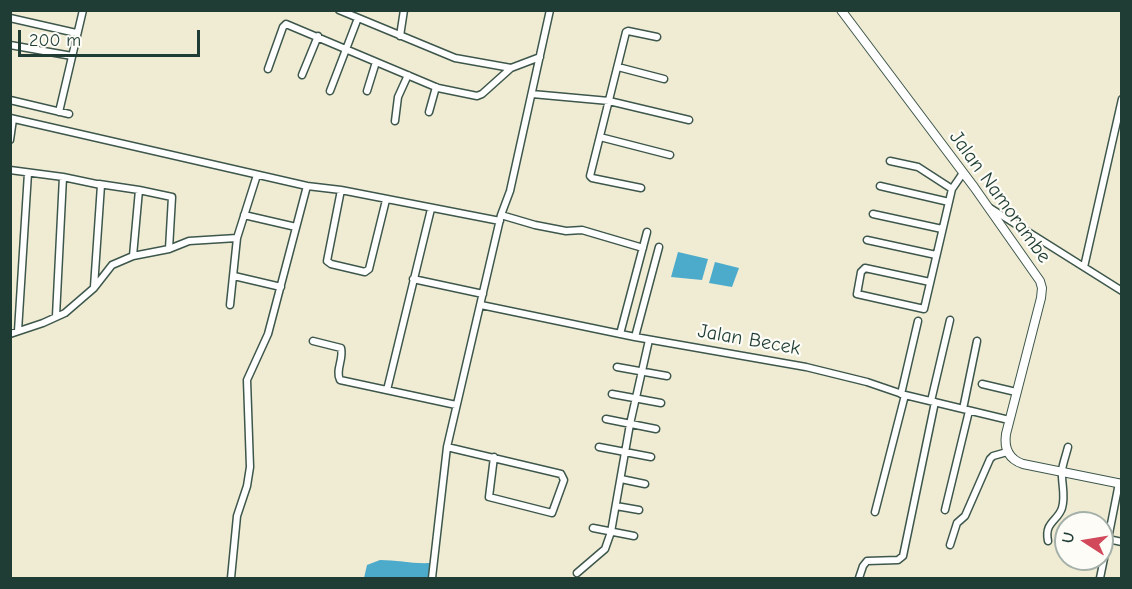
<!DOCTYPE html>
<style>
body{margin:0}
#map{position:relative;width:1132px;height:589px;overflow:hidden;background:#f0ecd4;font-family:"Comic Neue",sans-serif}
canvas{display:block}
.frame{position:absolute;inset:0;border:12px solid #1f3d34;pointer-events:none}
.north{position:absolute;left:1054px;top:511px;width:60px;height:60px;box-sizing:border-box;background:#fdfcf7;border:2px solid #a4b0a9;border-radius:50%;rotate:282deg;font-size:16px;font-weight:700;line-height:24px;text-align:center;color:#1f3d34}
.north::after{content:'';display:block;margin:auto;width:21px;height:27px;background:#d1495b;clip-path:polygon(50% 0,100% 100%,50% 72%,0 100%)}
.scale{position:absolute;left:18px;top:30px;width:182px;height:27px;box-sizing:border-box;border:3px solid #1f3d34;border-top:0;padding-left:8px;font-size:18px;line-height:21px;white-space:nowrap;color:#1f3d34;-webkit-text-stroke:4px #fdfcf7;paint-order:stroke}
</style>
<div id="map">
<canvas width="1132" height="589"></canvas>
<div class="frame"></div>
<div class="north">U</div>
<div class="scale">200 m</div>
</div>
<script>
const context = document.querySelector('canvas').getContext('2d');
context.lineJoin = 'round';
function fill(path, color) { context.fillStyle = color; context.fill(path, 'evenodd'); }
function strokePath(path, color, width, dash) { context.strokeStyle = color; context.lineWidth = width; context.lineCap = dash ? 'butt' : 'round'; context.setLineDash(dash || []); context.stroke(path); }
function write(font, color, halo, rows, align = 'center') {
  context.font = font + ' "Comic Neue",sans-serif'; context.lineWidth = 4.5; context.setLineDash([]); context.textBaseline = 'middle'; context.strokeStyle = halo; context.fillStyle = color; for (const [text, x, y, turn = 0] of rows) {
    context.save(); context.translate(x, y); context.rotate((+turn || 0) * Math.PI / 180); context.textAlign = isNaN(turn) ? turn : align; if (halo) context.strokeText(text, 0, 0); context.fillText(text, 0, 0); context.restore();
  }
}
fill(new Path2D(`
 M678 252 708 259 702 280 671 277Z
 M715 262 739 268 732 287 709 283Z
 M380 560C397 560 413 564 430 563L429 578H364L367 565Z`), '#4caacb');
const minor = new Path2D(`
 M339 10 455 58 511 68
 M10 18 76 33
 M400 36 404 10
 M10 45 72 56
 M618 67 664 79
 M268 69 283 27 286 24 438 88 477 96 482 94 511 68 540 57
 M302 75 318 36
 M330 91 358 18
 M367 91 376 62
 M532 94 609 101 689 120
 M10 100 69 114
 M59 112 83 10
 M429 112 436 87
 M10 118 307 186 341 190 500 221
 M395 121 398 97 408 75
 M600 137 670 155
 M10 140 13 119
 M890 161 918 167 952 189
 M10 170 63 177 101 185 94 287
 M99 184 139 190 133 256
 M880 186 949 202
 M641 188 592 178 590 176 626 32 628 31 657 37
 M139 190 172 197 169 249
 M341 190 327 261 331 264 365 272 369 269 386 200
 M990 208 1122 291
 M873 214 942 229
 M244 215 296 227
 M501 215 535 225 566 231 582 230 643 248
 M867 240 936 255
 M1084 267 1122 99
 M234 276 281 287
 M413 279 483 294
 M930 282 865 268 861 272 857 294 924 309 952 189 963 173
 M230 305 237 238
 M481 305 635 337 806 367 867 382 905 395 1009 420
 M56 316 63 177
 M18 331 28 173
 M10 334 43 323 65 313 94 288 112 265 133 256 169 249 189 241 237 238 257 175
 M620 334 647 232
 M635 337 659 247
 M313 341 341 348C344 359 335 370 340 380L456 405
 M617 367 667 376
 M982 384 1016 392
 M387 390 431 209
 M612 394 661 403
 M901 394 918 321
 M931 401 950 320
 M963 409 977 341
 M606 419 656 429
 M447 447 561 474 564 480 552 513 489 497 494 457
 M599 447 651 457
 M621 479 645 484
 M616 506 639 510
 M945 510 969 411
 M875 512 905 395
 M593 528 634 536
 M1108 539 1119 483
 M1048 541C1044 522 1058 521 1062 508 1066 495 1061 483 1062 470 1063 463 1066 455 1068 447
 M950 545 957 523 965 516 990 459 993 456 1007 452
 M577 573 605 549 611 532 630 424 649 340
 M231 578 237 516 247 486 250 467 247 380 268 334 307 186
 M432 578 447 447 501 215 510 191 550 10
 M859 578 863 566 867 561 898 560 903 556 935 402
 M1100 578 1108 539 1122 542`);
const major = new Path2D(`
 M841 10 974 187 1040 281 1042 288 1041 298 1006 434C1004 448 1008 459 1023 464L1122 484`);
strokePath(minor, '#3e574c', 9);
strokePath(major, '#3e574c', 10);
strokePath(minor, '#fff', 6);
strokePath(major, '#fff', 8);
write('20px', '#1f3d34', '#fdfcf7', [
 ["Jalan Namorambe",1000,197,54],
 ["Jalan Becek",749,340,10]
]);
</script>
